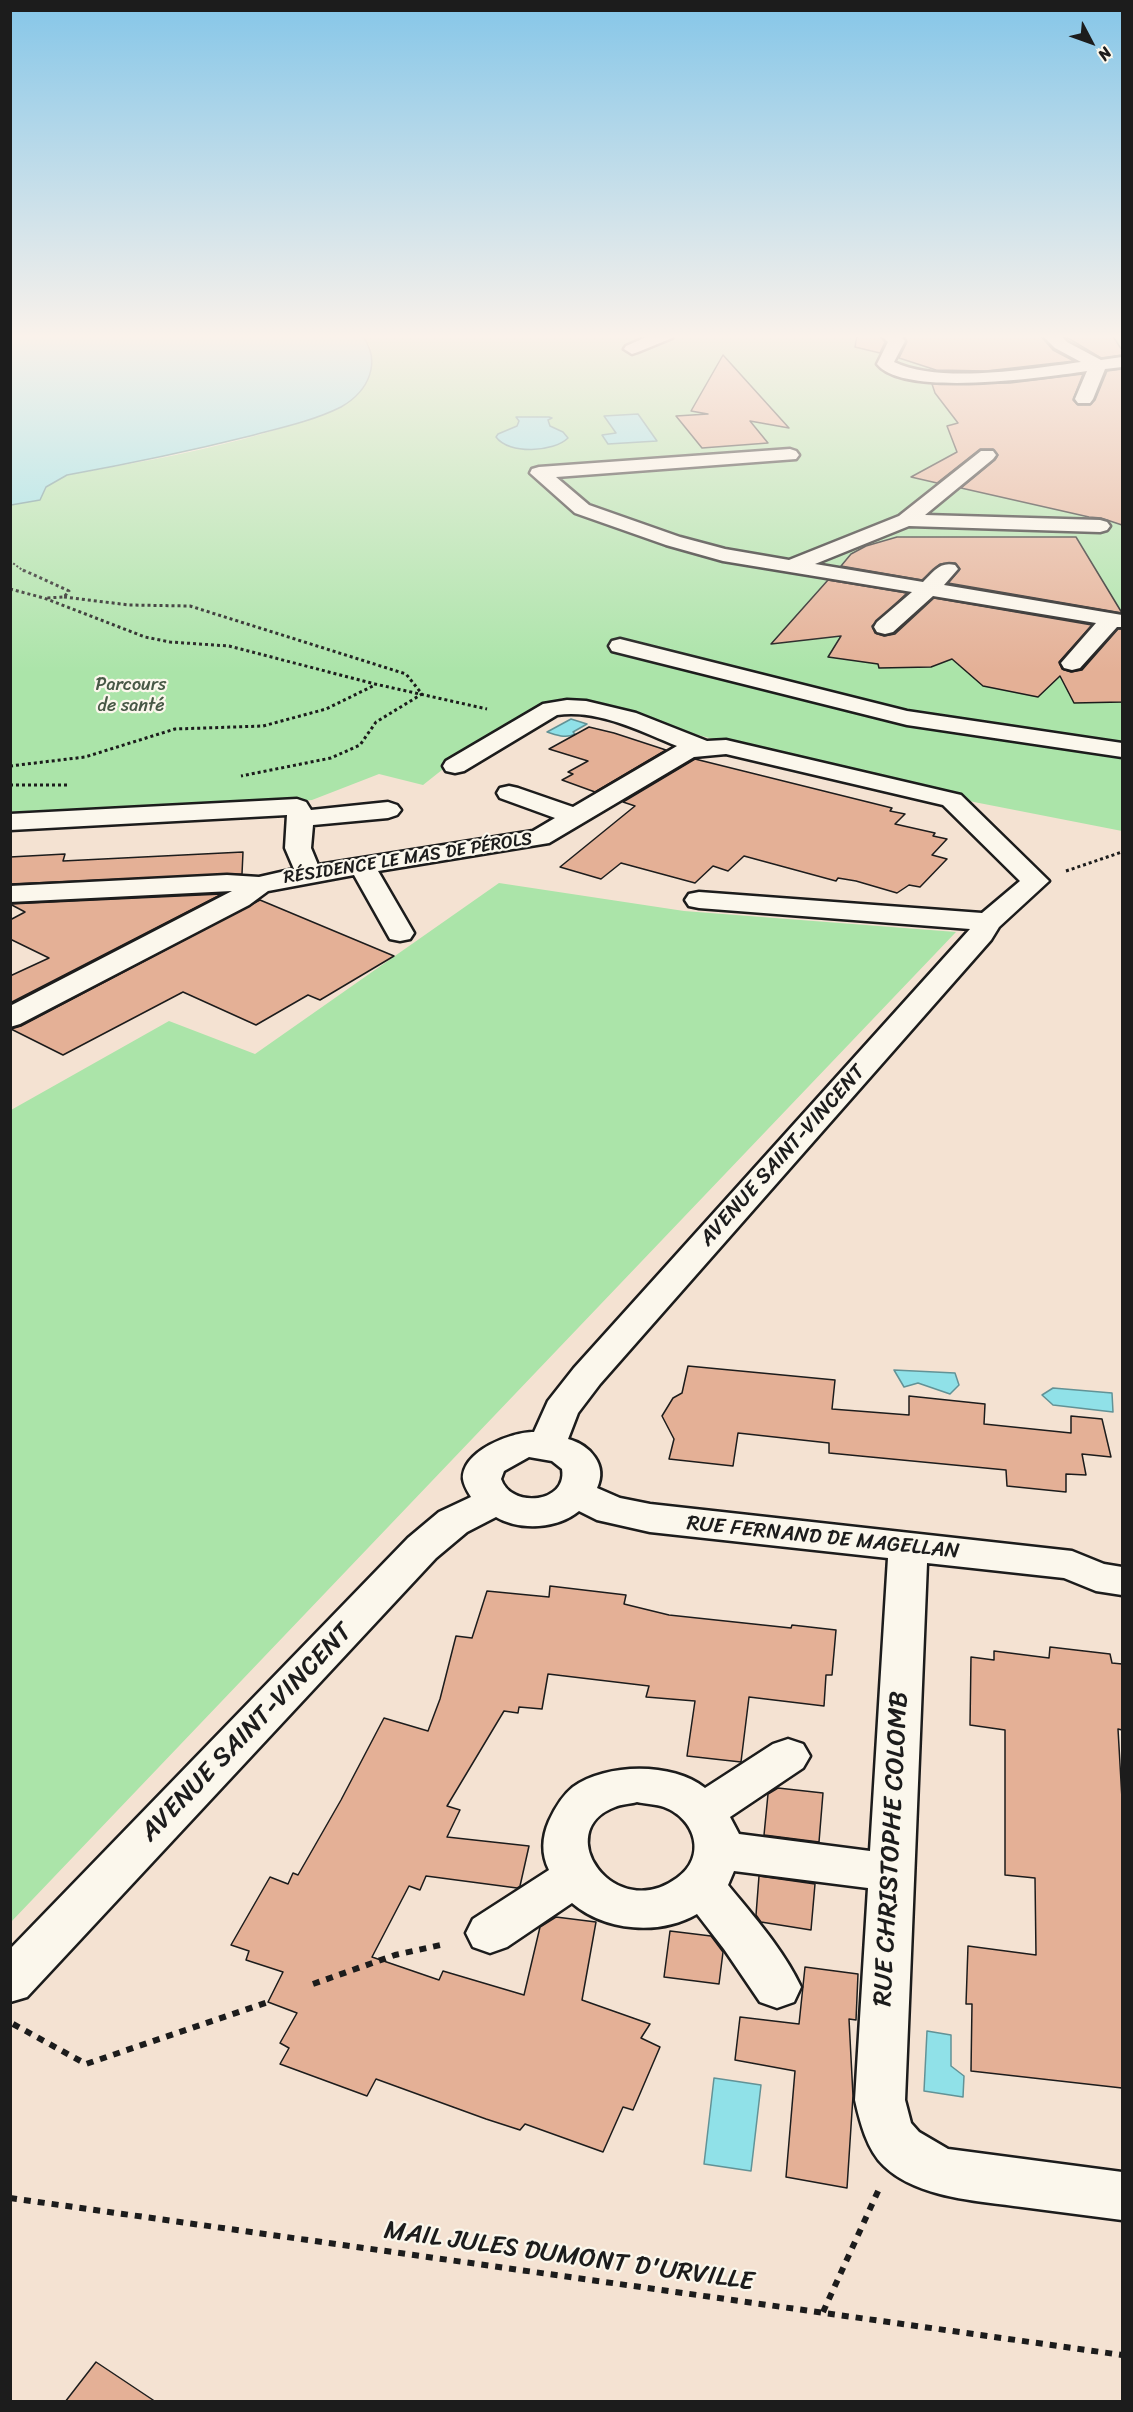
<!DOCTYPE html>
<meta charset="utf-8">
<style>
body{margin:0}
#map{position:relative;width:1133px;height:2412px;overflow:hidden;background:#f4e2d2;font-family:Sriracha,sans-serif}
canvas{display:block}
.frame{position:absolute;inset:0;border:12px solid #1c1c1c;pointer-events:none}
.north{position:absolute;left:1061px;top:12px;width:60px;height:60px;-webkit-text-stroke:4px #fbf7ec;paint-order:stroke;rotate:131deg;font-size:16px;font-weight:700;line-height:24px;text-align:center;color:#1c1c1c}
.north::after{content:'';display:block;margin:auto;width:21px;height:27px;background:#1c1c1c;clip-path:polygon(50% 0,100% 100%,50% 72%,0 100%)}
</style>
<div id="map">
<canvas width="1133" height="2412"></canvas>
<div class="frame"></div>
<div class="north">N</div>
</div>
<script>
const context = document.querySelector('canvas').getContext('2d');
context.lineJoin = 'round';
function fill(path, color) { context.fillStyle = color; context.fill(path, 'evenodd'); }
function strokePath(path, color, width, dash) { context.strokeStyle = color; context.lineWidth = width; context.lineCap = dash ? 'butt' : 'round'; context.setLineDash(dash || []); context.stroke(path); }
function write(font, color, halo, rows, align = 'center') {
  context.font = font + ' Sriracha,sans-serif'; context.lineWidth = 4.5; context.setLineDash([]); context.textBaseline = 'middle'; context.strokeStyle = halo; context.fillStyle = color; for (const [text, x, y, turn = 0] of rows) {
    context.save(); context.translate(x, y); context.rotate((+turn || 0) * Math.PI / 180); context.textAlign = isNaN(turn) ? turn : align; if (halo) context.strokeText(text, 0, 0); context.fillText(text, 0, 0); context.restore();
  }
}
fill(new Path2D(`
 M362 335H1122V831L974 802 735 745 562 698 452 762 423 785 379 774 312 800 89 818 11 822V505L39 500 46 487 67 475C159 459 256 442 343 406L371 348Z
 M499 883 684 911 956 932 11 1922V1110L169 1021 255 1054Z`), '#abe4a9');
const water = new Path2D(`
 M11 335H362C382 362 369 391 341 407 313 421 280 428 250 436 190 451 128 464 67 475L46 487 40 500 11 505Z
 M638 414 657 441 608 444 602 435 616 433 604 416Z
 M516 417H549L552 418 548 420 550 426 563 432 568 438C554 452 509 455 496 437L498 434 517 426 519 421Z
 M571 719 587 724 573 732 575 734C566 739 557 735 547 732Z
 M894 1370 955 1373 959 1385 950 1394 918 1383 904 1387Z
 M1053 1388 1112 1393 1113 1412 1053 1405 1042 1395Z
 M927 2031 951 2035V2066L964 2076 963 2097 924 2091Z
 M714 2078 761 2085 751 2171 704 2164Z`);
fill(water, '#90e1e8');
strokePath(water, '#629296', 1.5);
const building = new Path2D(`
 M857 335H879L885 342 880 353 855 347Z
 M903 335H1040L1053 350 1074 361 986 371 936 370 899 358 907 342Z
 M1063 335H1112L1122 350V355L1101 358Z
 M723 355 789 428 750 421 768 443 702 448 676 416 708 414 691 411Z
 M1122 369V525L1101 518 1089 517 961 488 995 460 998 455 993 449H980L937 483 911 477 957 452 947 426 958 423 935 393 932 384 1010 383 1083 374 1073 400 1078 405H1090L1095 400 1107 371Z
 M897 537H1076L1122 613 948 583 960 569 955 563 940 564 922 580 841 566 851 554 866 546Z
 M828 580 907 593 872 626 875 633 884 636 895 634 934 598 1092 625 1059 662 1062 669 1071 672 1082 670 1118 629H1122V702L1074 703 1060 676 1038 697 983 686 952 659 931 667 879 668 878 664 828 657 841 636 771 644Z
 M589 727 614 733 666 750 595 792 562 780 573 774 568 772 588 761 549 749Z
 M695 759 892 808 890 811 905 814 895 824 935 833 933 836 947 839 932 855 947 859 920 887 909 885 897 893 856 881 838 878 836 881 744 856 728 871 713 866 695 883 621 863 601 879 560 867 635 806 623 802Z
 M243 852 242 874 10 884V857L65 854 63 861Z
 M222 894 10 1003V976L49 958 10 939V920L25 912 10 904Z
 M260 900 394 956 320 1000 308 995 256 1025 183 992 63 1055 11 1029 21 1026Z
 M688 1366 835 1380 832 1409 909 1415V1396L985 1404 984 1424 1071 1433V1416L1102 1419 1111 1457 1082 1454 1086 1475 1066 1474V1492L1007 1486 1006 1470 829 1453V1443L738 1433 733 1466 669 1459 674 1439 662 1416 673 1398 682 1393Z
 M550 1586 626 1595 624 1604 669 1615 791 1628 792 1625 836 1630 832 1675H826L824 1706 749 1697 741 1762 687 1756 695 1701 646 1697 649 1686 548 1674 542 1709 519 1707 518 1713 504 1711 447 1806 460 1810 447 1837 529 1846 520 1886 517 1888 426 1876 420 1890 409 1886 372 1957 439 1980 443 1971 524 1995 540 1927 556 1917 596 1922 582 2000 650 2024 641 2038 660 2047 633 2110 623 2107 603 2152 525 2124 520 2130 486 2119 376 2079 367 2096 280 2064 289 2048 280 2043 297 2013 268 2002 283 1972 246 1960 249 1951 231 1945 270 1877 288 1884 293 1873 298 1875 341 1800 384 1718 428 1731 440 1699 456 1636 472 1638 487 1591 549 1597Z
 M1050 1647 1110 1654 1112 1663 1122 1664V1730L1118 1729 1122 1799V2088L971 2071 972 2004H966L968 1946 1036 1955 1035 1878 1005 1875V1730L970 1725 971 1657 994 1660V1651L1049 1658Z
 M778 1788 823 1793 819 1842 764 1835 768 1794Z
 M759 1876 815 1884 811 1930 761 1922 756 1915Z
 M670 1931 711 1936 723 1952 719 1984 664 1977Z
 M805 1967 858 1974 856 2020 849 2019 853 2096 847 2188 786 2177 795 2071 735 2060 740 2017 799 2024Z
 M96 2362 156 2402H65Z`);
fill(building, '#e4b096');
strokePath(building, '#1c1c1c', 1.5);
const minor = new Path2D(`
 M651 335H674L672 338 638 352 632 354 624 349 626 346Z
 M881 335H900L905 341 894 362C940 384 1030 369 1081 362L1055 348 1042 335H1060L1067 342 1101 360 1122 357V367L1105 369 1093 399 1090 403H1078L1075 399 1087 371C1047 377 903 398 877 364L888 342Z
 M790 449 796 451 799 455 796 459 556 477 589 505 680 537 725 549 789 560 899 516 981 451H993L996 455 993 459 925 515 1100 520 1107 522 1110 526 1107 530 1100 532 909 526 815 564 923 582C933 572 940 561 955 565L958 569 944 585 1122 615V627H1117L1080 668 1072 670 1064 668 1061 663 1096 623 933 596 893 632 885 634 877 632 874 627 877 622 912 592 723 561 666 545 575 513 530 473 532 469 539 467Z
 M620 639 907 711 1122 743V757L907 725 612 651 609 646 612 641Z
 M567 700 586 701 636 713 707 741 726 740 961 795 1049 881 999 927 991 940 600 1384 578 1413 568 1439C590 1445 608 1465 597 1488L620 1498 650 1504 1072 1551 1104 1564 1122 1567V1595L1096 1591 1064 1578 927 1563 905 2100 911 2123 919 2132 948 2149 1122 2172V2220C1089 2216 1055 2211 1022 2207 979 2201 917 2198 884 2166 867 2150 860 2122 855 2100L868 1888 734 1871 728 1885C754 1917 783 1949 801 1987L794 2002 777 2008 760 2002 724 1949 697 1914C659 1936 605 1931 572 1903L507 1947 490 1953 473 1947 466 1933 473 1919 549 1870C541 1854 542 1837 549 1821 555 1808 562 1796 573 1787 606 1763 673 1762 705 1788L773 1744 788 1739 803 1744 810 1756 803 1768 730 1817 739 1834 870 1851 888 1558 650 1532 597 1520 579 1511C557 1529 520 1531 496 1517L467 1532 436 1558 27 1997 10 2002V1949L408 1538 439 1512 471 1497C468 1492 464 1486 463 1479 462 1451 511 1432 534 1432L548 1401 574 1368 970 929 699 908 689 906 685 900 689 894 699 892 982 913 1020 881 943 805 726 754 694 757 549 843 378 871 414 933 410 939 400 941 390 939 354 875 268 891 249 905 20 1024 10 1027V1006L232 891 10 902V886L227 875 259 877 294 869 285 848 287 815 10 830V814L297 799 306 802 311 810 388 802 397 805 401 810 397 815 388 818 313 825 311 848 318 865 533 831 555 818 500 798 497 793 500 788 509 786 518 788 573 807 677 746C640 731 598 709 557 715L464 771 455 773 446 771 443 766 446 761 543 704ZM529 1457 552 1461 562 1469C568 1503 511 1509 501 1479L504 1471ZM637 1802C646 1804 656 1804 664 1807 696 1819 707 1857 677 1878 614 1924 550 1831 615 1807 621 1804 630 1804 637 1802Z`);
strokePath(minor, '#1c1c1c', 5);
strokePath(new Path2D(`
 M10 561 25 572`), '#1c1c1c', 2, [2, 2]);
strokePath(new Path2D(`
 M23 570 69 591 64 597 45 598
 M10 589 44 598 145 637 170 642 229 646 375 684 487 709
 M64 597 129 605 190 606 406 674 422 694 376 722 360 745 331 758 241 776
 M10 766 85 757 175 729 263 726 326 709 375 685
 M10 785H70
 M1066 871 1122 852`), '#1c1c1c', 3, [3, 3]);
strokePath(new Path2D(`
 M313 1984 395 1955 445 1944
 M13 2024 86 2064 268 2002
 M10 2198 1122 2355
 M823 2312 879 2189`), '#1c1c1c', 6, [7, 7]);
fill(minor, '#fbf7ec');
const sky = context.createLinearGradient(0, 0, 0, 673);
sky.addColorStop(0, '#85c6e8');
sky.addColorStop(0.5, '#faf2eb');
sky.addColorStop(1, '#faf2eb00');
context.fillStyle = sky;
context.fillRect(0, 0, 1133, 673);
write('18px', '#475846', '#fbf7ec', [
 ["Parcours",131,685],
 ["de santé",131,706]
]);
write('18px', '#1c1c1c', '#fbf7ec', [
 ["RÉSIDENCE LE MAS DE PÉROLS",408,859,-9]
]);
write('21px', '#1c1c1c', '#fbf7ec', [
 ["AVENUE SAINT-VINCENT",783,1156,-48],
 ["RUE FERNAND DE MAGELLAN",823,1538,6]
]);
write('26px', '#1c1c1c', '#fbf7ec', [
 ["AVENUE SAINT-VINCENT",247,1733,-46],
 ["RUE CHRISTOPHE COLOMB",892,1849,-87],
 ["MAIL JULES DUMONT D'URVILLE",569,2257,8]
]);
</script>
